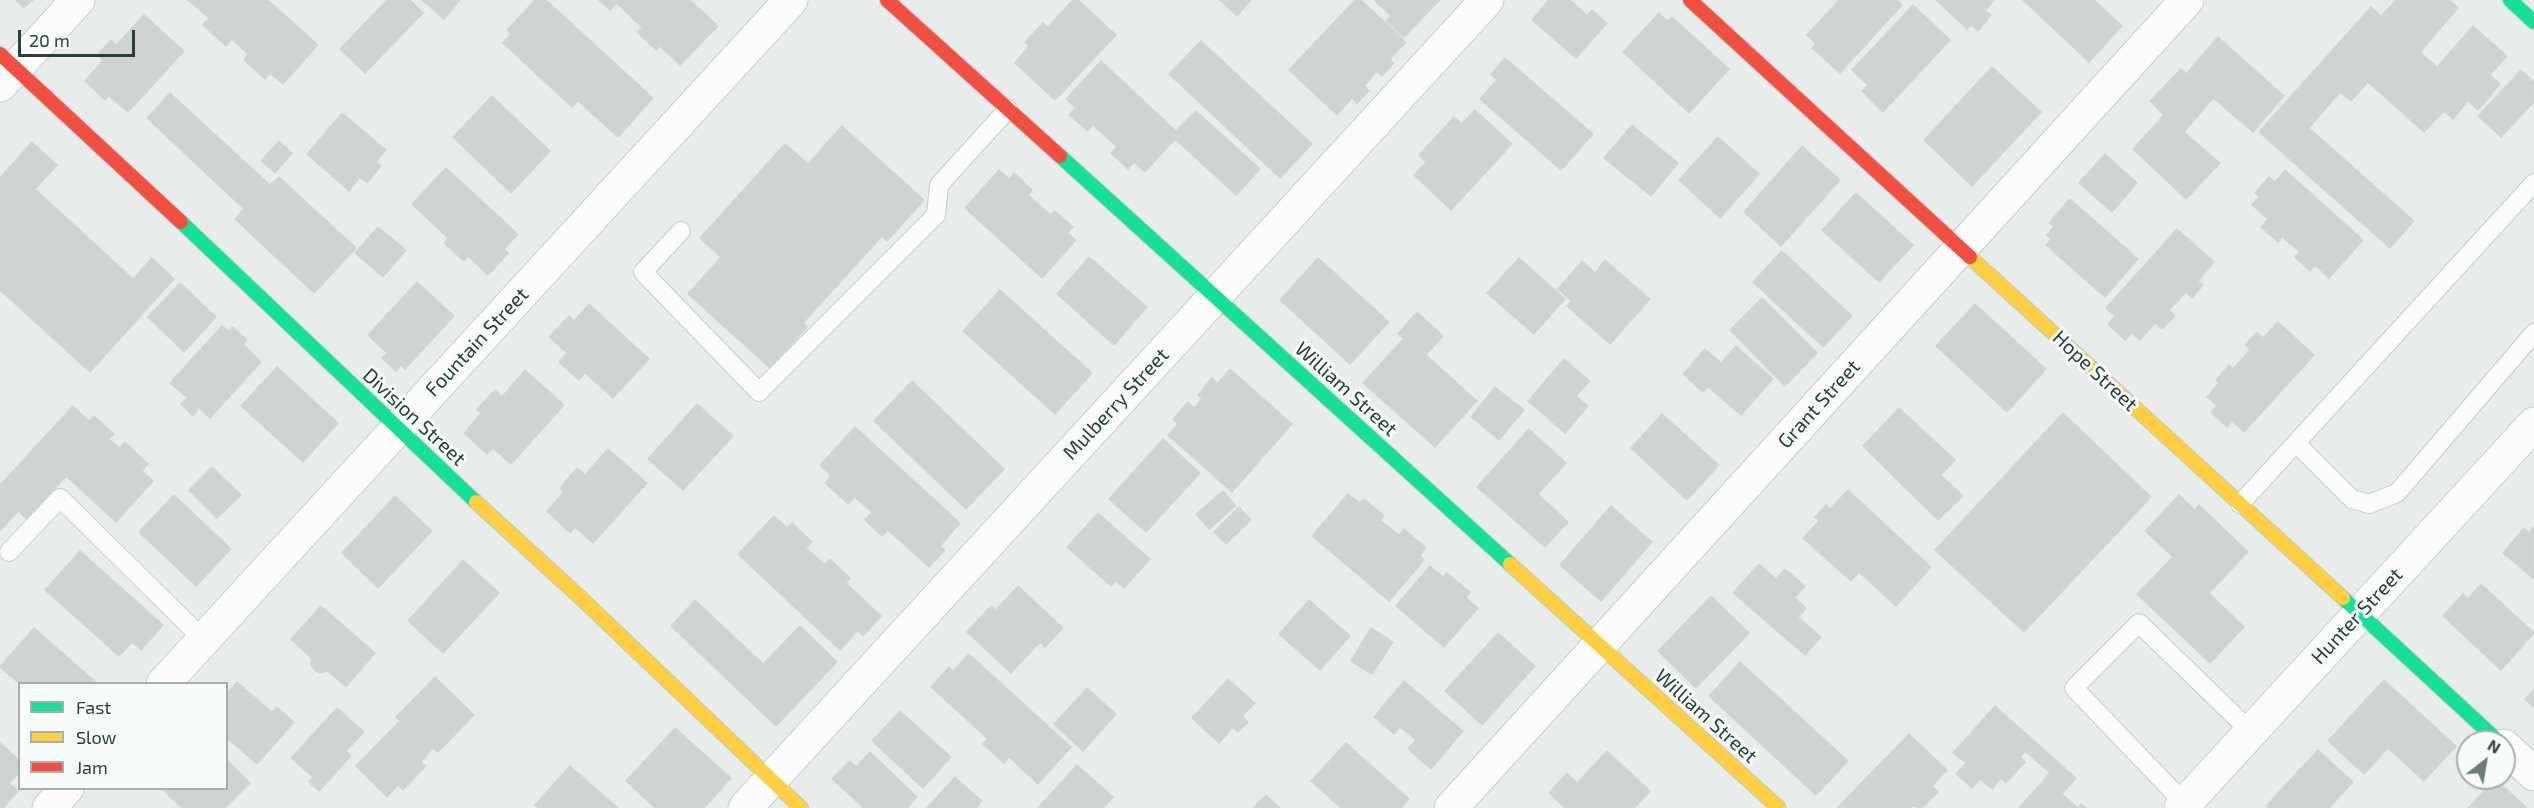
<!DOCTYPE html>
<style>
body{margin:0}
#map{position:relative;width:2534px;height:808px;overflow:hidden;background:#e8edeb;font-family:"Exo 2",sans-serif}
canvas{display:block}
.legend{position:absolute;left:18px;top:682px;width:210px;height:108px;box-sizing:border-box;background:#f7fbf9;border:2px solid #a3b1ae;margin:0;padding:8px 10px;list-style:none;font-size:18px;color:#24413d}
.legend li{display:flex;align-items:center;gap:12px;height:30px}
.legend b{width:30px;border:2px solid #a3b1ae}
.north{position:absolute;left:2456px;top:730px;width:60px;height:60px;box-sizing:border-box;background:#f7fbf9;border:2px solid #a3b1ae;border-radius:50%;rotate:31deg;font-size:16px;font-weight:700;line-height:24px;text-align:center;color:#24413d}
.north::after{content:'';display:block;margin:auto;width:21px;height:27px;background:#697d7a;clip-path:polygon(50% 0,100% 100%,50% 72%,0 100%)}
.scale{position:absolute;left:18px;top:30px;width:117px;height:27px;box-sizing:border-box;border:3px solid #24413d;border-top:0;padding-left:8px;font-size:18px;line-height:21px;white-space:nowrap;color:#24413d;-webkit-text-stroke:4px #f7fbf9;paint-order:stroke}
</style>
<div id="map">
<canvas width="2534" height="808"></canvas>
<ul class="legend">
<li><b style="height:8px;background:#16e098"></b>Fast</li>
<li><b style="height:8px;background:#ffcf43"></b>Slow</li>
<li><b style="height:8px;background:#f24e42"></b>Jam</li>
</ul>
<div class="north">N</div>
<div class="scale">20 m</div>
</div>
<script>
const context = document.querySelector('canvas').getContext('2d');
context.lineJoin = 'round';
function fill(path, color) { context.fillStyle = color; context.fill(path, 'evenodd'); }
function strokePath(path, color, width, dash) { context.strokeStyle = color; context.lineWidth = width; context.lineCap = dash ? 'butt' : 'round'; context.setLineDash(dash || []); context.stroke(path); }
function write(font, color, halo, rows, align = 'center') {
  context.font = font + ' "Exo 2",sans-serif'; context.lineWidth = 6; context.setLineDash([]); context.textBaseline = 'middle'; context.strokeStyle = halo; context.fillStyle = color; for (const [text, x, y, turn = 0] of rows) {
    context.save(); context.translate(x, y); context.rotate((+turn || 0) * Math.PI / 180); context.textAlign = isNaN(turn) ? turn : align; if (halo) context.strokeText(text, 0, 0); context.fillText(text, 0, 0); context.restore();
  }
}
const building = new Path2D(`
 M16 0H33L24 8Z
 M188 0H268L318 45 283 84 270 73 265 79 244 60 248 54 232 39 226 46 203 25 209 18Z
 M387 0H410L423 13 365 73 340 49Z
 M422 0H460L444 19Z
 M535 0H546L653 98 618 137 578 101 572 107 503 43 511 34 507 30Z
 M599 0H690L718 26 680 65 660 46 656 50 637 32 642 28 617 3 610 10Z
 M1073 0H1078L1116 35 1055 100 1015 63 1029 46 1025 42 1043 23 1048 27Z
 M1220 0H1251L1237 16Z
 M1355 0H1361L1406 42 1390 59 1394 63 1382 76 1377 71 1364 86 1369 91 1357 103 1352 98 1337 115 1289 70Z
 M1374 0H1440L1404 37 1386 21 1391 16Z
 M1549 0H1570L1587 15 1592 10 1607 23 1576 58 1532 20Z
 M1839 0H1897L1902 5 1840 73 1812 48 1816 44 1807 35Z
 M1936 0H1994L1985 10 1991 15 1978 31 1972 25 1967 29Z
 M2023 0H2094L2122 26 2089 62Z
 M2396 0H2449L2458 8 2420 52 2437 67 2473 26 2507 56 2490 75 2500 84 2478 110 2468 101 2453 119 2444 111 2424 132 2368 82 2351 101 2340 92 2309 128 2414 221 2390 248 2259 132 2371 7 2381 16Z
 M1913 5 1950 40 1883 112 1862 91 1868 85 1852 70Z
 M1659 13 1667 21 1672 17 1729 69 1689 113 1623 52Z
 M144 15 184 51 128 112 109 96 105 100 85 81 103 60 97 55 111 40 116 45Z
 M2218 37 2284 96 2253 132 2213 98 2184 132 2220 163 2186 199 2133 149 2164 115 2150 101 2181 69 2186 74Z
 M1201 41 1312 144 1280 178 1169 74Z
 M1505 58 1593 134 1561 170 1480 99 1497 80 1491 74Z
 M1101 61 1176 131 1196 111 1260 169 1236 195 1175 139 1145 172 1134 162 1128 169 1111 153 1117 147 1093 125 1088 131 1069 115 1076 108 1066 99Z
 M1992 67 2041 112 1972 186 1924 140Z
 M2521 70 2534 82V102L2501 137 2478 116Z
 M170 93 270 185 279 177 356 248 314 293 235 219 244 209 147 118Z
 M492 96 550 151 511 193 453 137Z
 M1475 110 1512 144 1451 210 1414 175 1426 162 1419 155 1454 117 1462 124Z
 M342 113 386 150 376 162 381 166 367 183 360 177 349 191 307 154Z
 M1632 125 1678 163 1651 196 1604 158Z
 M842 126 924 200 887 241 882 236 803 323 807 327 770 368 688 294 721 257 700 238 785 144 808 164Z
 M1718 137 1759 174 1720 218 1679 180Z
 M279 141 292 153 275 173 261 161Z
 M32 142 57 165 35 189 133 279 152 258 174 279 90 372 0 290V178Z
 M1802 146 1840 180 1781 246 1744 212Z
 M2105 154 2137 183 2112 212 2079 183Z
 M446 168 518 234 504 249 508 253 488 275 468 256 464 261 444 243 448 238 412 204Z
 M999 170 1009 179 1014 173 1032 190 1028 195 1051 215 1055 211 1073 227 1067 233 1076 240 1042 278 965 208Z
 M2285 170 2363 240 2329 278 2315 265 2310 271 2295 257 2300 252 2282 237 2278 242 2261 227 2268 219 2252 205 2259 197 2255 193 2269 177 2275 182Z
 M1856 193 1913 245 1879 282 1822 230Z
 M2070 199 2138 259 2105 297 2046 245 2051 239 2047 235 2054 226 2049 223Z
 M378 227 406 250 383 277 355 253Z
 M2177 229 2214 262 2198 281 2203 285 2192 298 2186 292 2169 310 2175 316 2162 329 2155 323 2140 340 2132 333 2125 340 2108 324 2115 316 2106 308Z
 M1782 251 1852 316 1823 347 1753 282Z
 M1089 257 1147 307 1114 345 1057 294Z
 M1318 258 1389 322 1350 364 1280 300Z
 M1519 258 1565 299 1534 334 1487 293Z
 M1605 260 1650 299 1610 344 1567 306 1571 301 1558 289 1582 261 1595 273Z
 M417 282 454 316 405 369 401 365 396 371 382 358 387 353 368 335Z
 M180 283 216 317 184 352 148 317Z
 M1000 290 1092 373 1055 414 963 331Z
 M1762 298 1817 353 1785 386 1730 330Z
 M589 304 649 359 613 398 585 373 579 380 559 362 567 353 549 337 569 316 574 321Z
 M1975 304 2046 369 2007 412 1936 346Z
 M1417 312 1443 336 1426 355 1477 401 1435 447 1363 383 1404 338 1398 334Z
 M2278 322 2314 355 2244 432 2232 421 2227 427 2211 412 2217 406 2207 397 2219 383 2216 380 2229 365 2233 369 2250 350 2245 345 2257 332 2263 338Z
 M222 326 229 331 233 327 247 340 243 344 261 362 210 418 199 408 193 416 181 404 187 398 170 383Z
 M1736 346 1773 379 1741 415 1708 387 1703 392 1683 374 1705 349 1721 363Z
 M1564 359 1590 381 1576 396 1588 406 1565 433 1528 401Z
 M277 367 338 423 303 462 241 406Z
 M1230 369 1292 424 1232 492 1168 435 1178 424 1173 419 1188 402 1194 408 1202 399 1198 395 1212 378 1217 384Z
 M525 370 564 405 511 464 493 448 487 454 464 433 481 413 477 409 495 390 502 397Z
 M912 381 1004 469 966 509 874 421Z
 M1495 387 1524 410 1499 440 1471 417Z
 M697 404 733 436 683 490 648 459Z
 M73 406 89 421 94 416 114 434 109 439 119 448 125 442 148 464 142 471 153 481 116 522 66 476 27 519 18 511 0 531V485Z
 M1899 408 1955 460 1941 475 1963 496 1938 520 1863 446Z
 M2063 413 2151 497 2024 632 1935 550Z
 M1662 414 1719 465 1687 500 1631 448Z
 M855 427 960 523 940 546 945 550 929 567 888 530 882 536 865 520 872 512 855 497 848 504 825 483 831 476 820 465Z
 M1529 429 1566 463 1538 494 1568 522 1545 547 1477 487Z
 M1163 439 1200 473 1146 532 1109 499Z
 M608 449 647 483 593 543 575 527 570 533 547 511 564 492 560 488 577 468 585 475Z
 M212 467 241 495 217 518 189 490Z
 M1848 490 1931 567 1896 606 1859 572 1851 581 1803 538 1819 521 1815 517 1826 505 1830 509Z
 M1223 491 1236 506 1209 529 1196 514Z
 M1348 494 1360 503 1364 499 1384 516 1380 520 1399 535 1404 529 1426 548 1420 555 1424 560 1389 601 1312 536Z
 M174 495 231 549 196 586 139 532Z
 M2179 495 2195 510 2199 505 2248 552 2209 593 2244 627 2210 663 2137 594 2173 557 2145 531Z
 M395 496 432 531 378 588 342 553Z
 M1611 506 1652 542 1601 601 1560 565Z
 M1239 507 1251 520 1226 544 1214 532Z
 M1098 513 1150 559 1124 588 1116 581 1111 586 1067 547Z
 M774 516 787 528 792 523 812 542 806 548 825 565 830 559 850 578 846 583 881 616 863 636 858 630 840 650 738 554Z
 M2534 527V579L2503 553 2524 528 2529 533Z
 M80 551 163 625 141 650 132 642 119 656 45 590Z
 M463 560 499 593 443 653 408 621Z
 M1759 564 1776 579 1785 569 1805 586 1795 598 1806 608 1798 617 1821 637 1805 655 1733 593Z
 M1430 566 1443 577 1447 573 1470 592 1466 598 1478 608 1444 647 1396 606Z
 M2481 584 2534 633 2501 670 2443 616 2463 594 2468 599Z
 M1018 586 1063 628 1045 647 1040 642 1011 673 967 632 991 606 996 610Z
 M1711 596 1749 633 1696 688 1658 651Z
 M695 600 763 664 800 626 837 662 776 726 671 626Z
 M1309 600 1350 636 1320 670 1279 634Z
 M321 606 375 653 346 687 328 671 320 673 315 670 311 665V658L291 639Z
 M34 628 98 684H20L0 667Z
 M1371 628 1393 642 1372 674 1351 661Z
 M1498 633 1535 666 1482 725 1445 691Z
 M969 654 1071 747 1038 784 1009 757 1004 763 983 744 988 739 931 687 949 667 953 671Z
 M1740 662 1848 761 1816 795 1709 696Z
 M435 677 474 715 438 752 433 748 421 762 426 766 403 790 398 785 387 797 356 766 400 721 396 717Z
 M1228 679 1255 703 1242 716 1248 722 1238 732 1233 727 1219 743 1192 718Z
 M2384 680 2456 746 2424 781 2388 748 2364 774 2328 741Z
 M1404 681 1463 731 1431 769 1408 749 1416 740 1400 727 1394 734 1374 717Z
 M237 682 272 712 277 707 294 722 257 764 226 737V694Z
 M1087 688 1116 714 1083 751 1054 724Z
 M2534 689V708L2525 699Z
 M1995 706 2076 778 2062 794 2078 808 2081 804 2086 808H2019L2050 773 2025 751 2020 757 2025 762 2006 783 2001 778 1992 789 1980 779 1972 788 1956 774 1966 763 1953 753Z
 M337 708 364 732 346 751 351 756 319 791 309 782 313 777 291 758Z
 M900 711 951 757 923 788 872 741Z
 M675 728 731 778 704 808H655L626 781Z
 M1909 734 1947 770 1932 786 1938 792 1922 808 1912 806 1910 808H1837Z
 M0 743 20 761V772L9 783 18 791 3 808H0Z
 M1346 743 1409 799 1401 808H1341L1311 781Z
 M2318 750 2353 782 2329 808H2268L2266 806Z
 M1607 751 1650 791 1634 808H1565L1549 793 1567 773 1577 783Z
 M870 752 917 797 907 808H864L832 779 850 761 856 767Z
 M229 762 250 783 225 808H182L161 788H226V765Z
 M1077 765 1113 797 1103 808H1038Z
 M570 766 618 808H538L535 805Z
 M955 777 982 801 976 808H927Z
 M2495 779 2526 807 2525 808H2468Z
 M1266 795 1280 808H1253Z`);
fill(building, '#cfd4d2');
strokePath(building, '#d1d6d4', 1.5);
const lane = new Path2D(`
 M681 231 643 272 759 392 936 215 939 185 1008 109
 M2296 443 2352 499 2369 504 2397 493 2534 333
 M2240 504 2534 183
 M9 552 60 498 204 640
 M2185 804 2074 688 2139 623 2251 732`);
const street = new Path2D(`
 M0 85 78 0
 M163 684 791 0
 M2504 746 2534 774
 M49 808 67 788
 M745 808 1487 0
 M1451 808 2187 0
 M2181 808 2534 424`);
const fast = new Path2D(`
 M2510 0 2534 22
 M1060 156 1510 564
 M181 222 476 502
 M2343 598 2499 742`);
const slow = new Path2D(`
 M1970 257 2343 598
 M476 502 583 600 801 808
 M1510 564 1779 808`);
const jam = new Path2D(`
 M887 0 1060 156
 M1690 0 1970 257
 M0 54 181 222`);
strokePath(lane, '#c5cac8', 20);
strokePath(street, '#c5cac8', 35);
strokePath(fast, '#c3cac8', 16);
strokePath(slow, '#c3cac8', 16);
strokePath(jam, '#c3cac8', 16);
strokePath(lane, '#fcfcfc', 18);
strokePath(street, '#fcfcfc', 33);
strokePath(fast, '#16e098', 14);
strokePath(slow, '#ffcf43', 14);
strokePath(jam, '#f24e42', 14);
write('20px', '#24413d', '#f7fbf9', [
 ["Fountain Street",477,342,-47],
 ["Hope Street",2095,371,43],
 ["William Street",1346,389,42],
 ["Mulberry Street",1116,404,-47],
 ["Grant Street",1819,404,-48],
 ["Division Street",414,417,43],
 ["Hunter Street",2357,616,-47],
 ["William Street",1706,716,42]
]);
</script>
